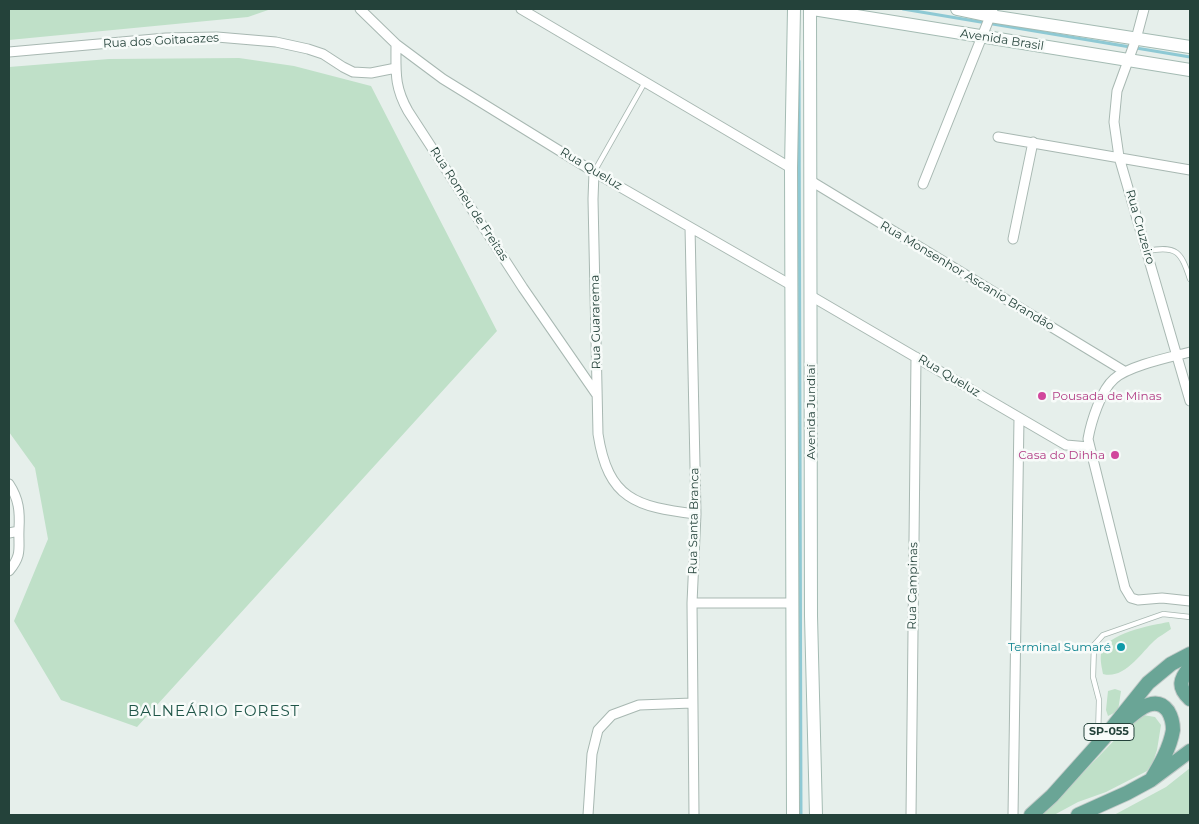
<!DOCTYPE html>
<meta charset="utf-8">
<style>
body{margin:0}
#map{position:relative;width:1199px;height:824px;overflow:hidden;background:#e6efeb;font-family:Montserrat,sans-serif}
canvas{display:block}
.frame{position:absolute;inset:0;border:10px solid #24423a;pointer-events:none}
</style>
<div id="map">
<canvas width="1199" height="824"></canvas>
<div class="frame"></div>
</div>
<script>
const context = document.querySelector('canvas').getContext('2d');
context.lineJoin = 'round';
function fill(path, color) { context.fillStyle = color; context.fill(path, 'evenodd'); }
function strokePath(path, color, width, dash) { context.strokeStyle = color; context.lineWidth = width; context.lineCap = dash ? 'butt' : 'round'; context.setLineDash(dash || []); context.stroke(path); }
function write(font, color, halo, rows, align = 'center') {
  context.font = font + ' Montserrat,sans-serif'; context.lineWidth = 5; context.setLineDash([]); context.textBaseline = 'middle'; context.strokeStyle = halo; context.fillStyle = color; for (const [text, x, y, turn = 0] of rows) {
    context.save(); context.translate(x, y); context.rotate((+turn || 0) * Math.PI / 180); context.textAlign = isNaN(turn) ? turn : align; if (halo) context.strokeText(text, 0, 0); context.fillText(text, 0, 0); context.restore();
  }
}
fill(new Path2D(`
 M9 9H271L248 17 9 40Z
 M239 58 294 66 371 86 497 331 137 727 61 700 14 621 48 539 35 468 9 432V67L109 59Z
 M1169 622 1171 629C1166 633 1159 636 1154 641 1141 653 1124 680 1103 674 1102 668 1100 661 1101 654 1105 633 1152 625 1169 622Z
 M1115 689 1121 691 1118 711 1108 716 1106 710 1108 691Z
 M1143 715 1155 717 1161 725 1157 750 1153 762 1147 771 1106 792 1078 802 1054 815H1042L1131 723Z
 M1190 768V815H1114L1166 787Z`), '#bfe0c8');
strokePath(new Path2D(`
 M903 9 1190 57
 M799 61 801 815`), '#8ec9d4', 3);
const lane = new Path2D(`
 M594 172 645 82
 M1147 251C1177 245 1181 252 1190 279
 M1098 738 1099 700 1093 677 1094 645 1103 635 1163 614 1190 617`);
const street = new Path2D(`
 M360 9 396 44C396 72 394 86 408 111L523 288 597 395
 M521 9 791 168
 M1144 9 1136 39 1117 91 1114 122 1119 157 1190 401
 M396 44 443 79 594 172 791 285
 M9 52 166 38 217 37 276 42 308 49 323 54 343 67 353 72 371 73 396 68
 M998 137 1190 170
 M594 172 593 199 598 434C608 499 636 507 696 514
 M811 181 1124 371
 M923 184 993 9
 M690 227 696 514 692 603 694 815
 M1013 239 1033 142
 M811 296 1066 445 1089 447
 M1190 352C1171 357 1128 366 1114 379 1101 390 1091 422 1088 439L1125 588 1131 598 1138 600 1162 598 1190 601
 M9 484C19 499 20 512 19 529 18 548 23 554 9 571
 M9 533 19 531
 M692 603H791
 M588 815 592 754 598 730 612 715 639 705 692 703
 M911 815 916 357
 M1013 815 1019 418`);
const secondary = new Path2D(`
 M810 9 811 616 816 815
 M813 9 1190 70
 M957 9 990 16 1190 47
 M793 815 791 168 794 9`);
const primary = new Path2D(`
 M1190 667C1180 679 1177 687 1190 699
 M1125 721C1136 712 1155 693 1168 711 1171 716 1173 723 1173 730 1170 748 1160 765 1151 780
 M1031 815 1052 796 1103 739 1148 683 1171 664 1190 654
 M1078 815 1127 793 1151 780 1190 751`);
strokePath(lane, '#a8b8b2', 6);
strokePath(street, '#a8b8b2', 11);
strokePath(secondary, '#a4bbb3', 14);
strokePath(primary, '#c2cac8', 16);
strokePath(lane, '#fff', 4.5);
strokePath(street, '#fff', 9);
strokePath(secondary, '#fff', 12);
strokePath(primary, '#6aa596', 14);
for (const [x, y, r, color] of [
 [1042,396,5,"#d1479c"],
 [1115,455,5,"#d1479c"],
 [1121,647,5,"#0f9aa8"]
]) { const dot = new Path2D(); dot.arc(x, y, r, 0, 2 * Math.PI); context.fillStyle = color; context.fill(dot); strokePath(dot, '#f7fbf9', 2); }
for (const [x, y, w] of [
 [1109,732,50]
]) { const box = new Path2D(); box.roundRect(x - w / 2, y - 8.5, w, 17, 4); context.fillStyle = '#f7fbf9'; context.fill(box); strokePath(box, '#24423a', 1); }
write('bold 11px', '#24423a', null, [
 ["SP-055",1109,732]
]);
write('12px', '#24423a', '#f7fbf9', [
 ["Avenida Brasil",1002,40,9],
 ["Rua dos Goitacazes",161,41,-3],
 ["Rua Queluz",591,169,31],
 ["Rua Romeu de Freitas",469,204,57],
 ["Rua Cruzeiro",1140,227,74],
 ["Rua Monsenhor Ascanio Brandão",967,276,31],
 ["Rua Guararema",596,322,-91],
 ["Rua Queluz",949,376,31],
 ["Avenida Jundiaí",811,412,-90],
 ["Rua Santa Branca",694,521,-89],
 ["Rua Campinas",913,586,-89]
]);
write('12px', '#b23c85', '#f7fbf9', [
 ["Pousada de Minas",1052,396],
 ["Casa do Dihha",1105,455,"right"]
], 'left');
write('12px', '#0d838f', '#f7fbf9', [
 ["Terminal Sumaré",1111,647]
], 'right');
context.letterSpacing = '1px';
write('15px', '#1f5548', '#f7fbf9', [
 ["BALNEÁRIO FOREST",214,712]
]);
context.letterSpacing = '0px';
</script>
